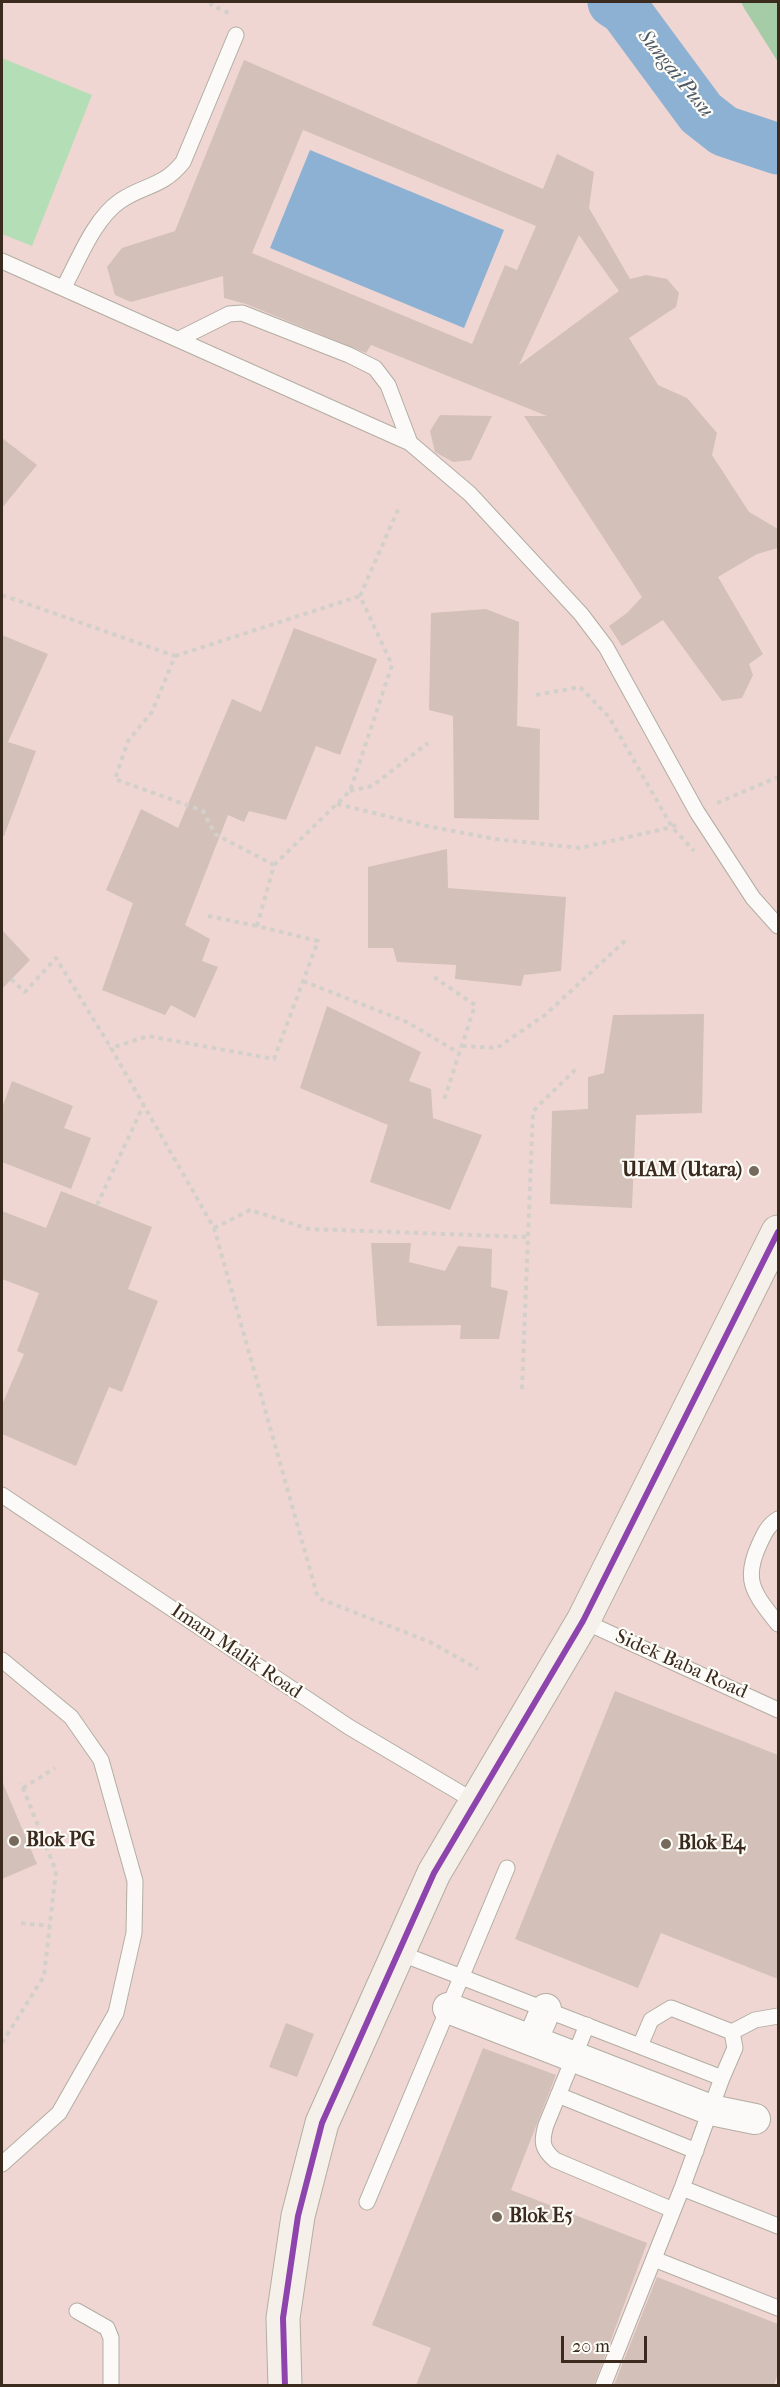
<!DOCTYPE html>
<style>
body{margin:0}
#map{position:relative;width:780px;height:2387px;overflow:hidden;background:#e6decf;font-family:"IM FELL French Canon",serif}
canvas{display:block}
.frame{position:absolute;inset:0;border:3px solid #3b2a1e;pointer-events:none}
.scale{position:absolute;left:561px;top:2336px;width:86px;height:27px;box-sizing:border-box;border:3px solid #3b2a1e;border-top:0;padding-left:8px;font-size:18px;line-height:21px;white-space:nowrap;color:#3b2a1e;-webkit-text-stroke:4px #fdfcf7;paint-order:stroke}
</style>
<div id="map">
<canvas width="780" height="2387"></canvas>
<div class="frame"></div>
<div class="scale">20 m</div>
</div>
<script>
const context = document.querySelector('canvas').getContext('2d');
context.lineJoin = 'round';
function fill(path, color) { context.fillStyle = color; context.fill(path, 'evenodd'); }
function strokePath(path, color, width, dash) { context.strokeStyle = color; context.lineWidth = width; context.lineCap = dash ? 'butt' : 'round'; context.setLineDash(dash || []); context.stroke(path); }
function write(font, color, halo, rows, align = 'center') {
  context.font = font + ' "IM FELL French Canon",serif'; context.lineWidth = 4.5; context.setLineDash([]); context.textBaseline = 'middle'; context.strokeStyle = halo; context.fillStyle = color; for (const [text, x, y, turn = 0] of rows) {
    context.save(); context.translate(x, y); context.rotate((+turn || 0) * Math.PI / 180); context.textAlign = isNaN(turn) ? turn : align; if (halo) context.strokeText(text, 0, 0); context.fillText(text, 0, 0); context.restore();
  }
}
fill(new Path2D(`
 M2 2H778V2385H2Z`), '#efd6d2');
fill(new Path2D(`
 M2 58 92 95 32 246 2 234Z`), '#b4deb5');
fill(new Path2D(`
 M741 2H778V62L744 8Z`), '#a6cca7');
fill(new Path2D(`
 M310 150 504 230 464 328 270 248Z`), '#8db1d3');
strokePath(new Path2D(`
 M613 2 625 10 701 113 724 131 778 149`), '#8db1d3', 51);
fill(new Path2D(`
 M244 60 543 189 557 154 594 172 589 208 630 279 646 275 667 279 679 293 676 307 629 338 658 385 687 398 717 433 712 455 749 512 778 529V548L757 554 718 577 763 654 749 664 753 675 742 698 722 701 663 620 622 646 609 626 627 613 642 597 524 416H547L371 345 366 353 246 304 224 298 223 276 131 302 115 295 107 267 122 248 175 231ZM303 130 536 226 517 270 505 265 472 344 252 253ZM579 235 619 291 519 365Z
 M440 415 492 416 471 460 453 462 435 452 430 431Z
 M2 438 37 465 2 508Z
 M486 609 519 622 517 726 540 729 539 820 454 818 453 716 429 710 431 613Z
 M294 628 377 659 340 755 316 746 286 820 249 811 244 822 228 815 185 925 210 939 202 961 218 967 195 1018 171 1005 165 1015 102 990 133 903 106 890 141 809 178 828 232 699 261 712Z
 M2 635 48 654 8 742 36 751 4 836H2Z
 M447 849 448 888 566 897 561 971 524 975 521 986 455 979 456 965 397 962 393 948H368V867Z
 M2 930 30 960 2 989Z
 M327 1006 421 1052 409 1081 431 1089 433 1118 482 1135 450 1210 370 1182 388 1125 300 1088Z
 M704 1014 702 1113 636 1115 632 1208 550 1204 552 1111 588 1109V1077L604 1073 613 1015Z
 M12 1081 73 1106 64 1128 91 1138 71 1189 2 1162V1108Z
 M61 1191 152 1227 128 1289 158 1301 122 1392 109 1387 76 1466 2 1434V1405L24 1354 17 1351 39 1293 2 1279V1211L46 1228Z
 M371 1243H411L409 1262 445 1271 458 1246 492 1249 491 1287 508 1291 499 1339H460L461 1325 377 1326Z
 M615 1691 778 1755V1979L661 1933 638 1988 515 1939Z
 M2 1781 37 1864 2 1879Z
 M286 2023 314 2034 297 2077 269 2067Z
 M483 2048 556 2075 511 2190 647 2243 594 2385H416L431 2348 372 2325Z
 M657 2277 778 2324V2373L774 2385H614Z`), '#d3c0b8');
const lane = new Path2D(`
 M2 261 410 443 470 494 581 614 606 647 697 812 753 898 778 926
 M64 287C79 259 94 219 120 201 145 184 162 188 183 162L236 35
 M179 339 229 314 242 313 349 355 375 368 388 385 410 443
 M2 1495 349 1727 474 1801
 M778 1519C768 1525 764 1534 759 1545 742 1582 755 1594 778 1624
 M583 1621 778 1710
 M2 1660 71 1717 101 1760 135 1881 134 1933 116 2013 59 2113 2 2164
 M397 1952 722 2078 682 2188 603 2386
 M587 2025 546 2125C541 2142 542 2149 555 2160L673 2210
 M732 2032 755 2020 778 2016
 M640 2046 651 2020 671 2008 732 2032 735 2048 722 2078
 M558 2095 696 2151
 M682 2188 778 2226
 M367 2202 507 1868
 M654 2259 778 2308
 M77 2311 107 2328 111 2338V2386`);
const street = new Path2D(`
 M448 2008 711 2110 755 2119
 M533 2039 546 2009`);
const secondary = new Path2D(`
 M285 2386 283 2318 298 2216 322 2123 434 1873 583 1621 778 1232`);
strokePath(lane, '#b3ada2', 17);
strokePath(street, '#b3ada2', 32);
strokePath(secondary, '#b3ada2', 35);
strokePath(new Path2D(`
 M212 2 211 5 231 14
 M2 595 175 656 152 712 128 741 115 779 203 811 215 834 274 865 257 926 318 941 274 1059 148 1036 111 1048 214 1228 318 1598 430 1642 478 1669
 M175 656 360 596
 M536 695 580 687 609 717 672 827 694 851
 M350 791 372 786 428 743
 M717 803 778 777
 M337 804 427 826 495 839 580 848 672 827 679 823
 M274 865 350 791 392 665 360 596 400 505
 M208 916 257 926
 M434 977 475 1005 443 1103
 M11 979 25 992 56 958 111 1048
 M303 981 407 1022 459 1053
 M462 1046 497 1048 545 1015 628 938
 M97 1205 144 1104
 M214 1228 250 1210 309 1229 527 1237
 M522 1389 533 1111 577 1068
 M23 1788 55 1768
 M21 1923 50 1926
 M2 2043 44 1976 56 1871 21 1783`), '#d3d0cc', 4, [4.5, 4.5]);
strokePath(lane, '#fbfaf8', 15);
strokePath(street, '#fbfaf8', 30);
strokePath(secondary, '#f5f1ea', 33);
strokePath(new Path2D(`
 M285 2386 283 2318 298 2216 322 2123 434 1873 583 1621 778 1232`), '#8e44ad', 6);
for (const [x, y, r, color] of [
 [754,1171,6,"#77695c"],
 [14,1841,6,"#77695c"],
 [666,1844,6,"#77695c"],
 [497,2217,6,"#77695c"]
]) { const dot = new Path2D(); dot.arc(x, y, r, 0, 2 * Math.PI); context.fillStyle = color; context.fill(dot); strokePath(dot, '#fdfcf7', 2); }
write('bold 20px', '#3b2a1e', '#fdfcf7', [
 ["UIAM (Utara)",742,1171,"right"],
 ["Blok PG",26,1841],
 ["Blok E4",678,1844],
 ["Blok E5",509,2217]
], 'left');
write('20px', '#3b2a1e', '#fdfcf7', [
 ["Imam Malik Road",236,1652,34],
 ["Sidek Baba Road",681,1665,24]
]);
write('italic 21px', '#4d5867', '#fdfcf7', [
 ["Sungai Pusu",675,74,51]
]);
</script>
